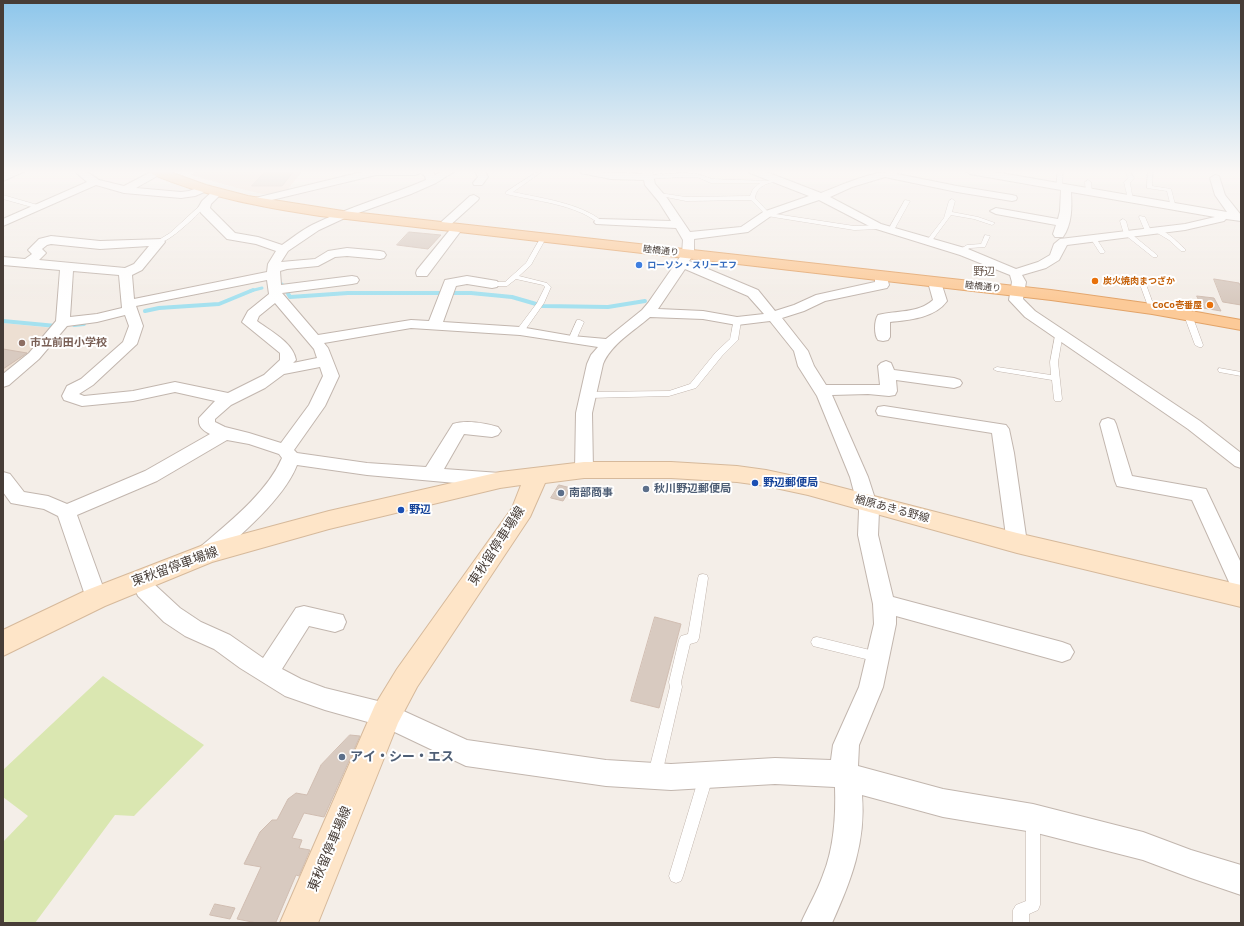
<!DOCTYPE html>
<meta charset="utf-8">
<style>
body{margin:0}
#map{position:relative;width:1244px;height:926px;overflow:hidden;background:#f4eee8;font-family:"Noto Sans",sans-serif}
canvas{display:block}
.frame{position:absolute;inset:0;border:4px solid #473d37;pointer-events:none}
</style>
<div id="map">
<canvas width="1244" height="926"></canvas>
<div class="frame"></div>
</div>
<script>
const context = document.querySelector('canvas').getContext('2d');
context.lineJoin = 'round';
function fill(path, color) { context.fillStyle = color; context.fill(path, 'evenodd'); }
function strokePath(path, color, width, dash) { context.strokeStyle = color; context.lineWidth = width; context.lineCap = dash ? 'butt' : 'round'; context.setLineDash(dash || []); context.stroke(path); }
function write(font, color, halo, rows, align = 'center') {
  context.font = font + ' "Noto Sans","Noto Sans JP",sans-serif'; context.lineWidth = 4; context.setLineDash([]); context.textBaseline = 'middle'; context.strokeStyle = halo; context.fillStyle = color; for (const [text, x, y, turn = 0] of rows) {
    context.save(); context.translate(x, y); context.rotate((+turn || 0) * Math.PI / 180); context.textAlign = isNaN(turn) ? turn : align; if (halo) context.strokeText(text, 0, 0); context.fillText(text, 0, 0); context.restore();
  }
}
fill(new Path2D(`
 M197 171H302L286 192 274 194H262L237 188 191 175Z`), '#f5e0d4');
fill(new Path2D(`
 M3 323 53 328 27 357 3 378Z`), '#eddfd2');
fill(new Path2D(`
 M103 676 204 745 134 816 115 815 35 923H3V842L28 816 3 797V770Z`), '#dae7b1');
strokePath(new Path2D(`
 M282 284 286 291
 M250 291 262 288`), '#a5e1ef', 3);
strokePath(new Path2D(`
 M286 290 290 297 348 293H471L512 297 543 306 608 307 645 301
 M145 311 159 308 219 304 253 290
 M3 321 56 326
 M74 325 84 324`), '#a5e1ef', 4);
const building = new Path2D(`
 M266 171H294L282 186H252Z
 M409 232 441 235 428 249 397 245Z
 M1214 279 1239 283 1241 287V305L1223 302Z
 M1197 296 1214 298 1221 311 1203 308Z
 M3 349 27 353 3 369Z
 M559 485 571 488 563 501 551 498Z
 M655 617 681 624 659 708 631 701Z
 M350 735 360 736 324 817 304 813 292 838 302 840 299 848 310 850 299 876 296 875 276 922 257 923 237 919 261 867 244 864 260 832 272 820H277L288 799 296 793 307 795 321 765Z
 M215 904 235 908 230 919 210 915Z`);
fill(building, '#d8cac0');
strokePath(building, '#d0bdb1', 1);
const lane = new Path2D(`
 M538 171H543L513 192C540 198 580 203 602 221V223H598C575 204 535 201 506 194V192Z
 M1058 171H1063L1062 187 1059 189 1056 187Z
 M1125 171H1130L1134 178 1130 183 1133 200 1128 199 1124 182 1128 178Z
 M1148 171H1153L1152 186 1171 189 1176 208 1171 207 1167 191 1147 188Z
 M683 173 698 174 712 179 767 181 779 179V181C768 183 757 185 755 198L769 213 854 226 881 225 884 227 881 229 854 230 767 216 751 200 686 201 656 195 659 193 686 197 750 196 753 189 760 183H711L697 177H683L648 179 645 177 648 175Z
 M1088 180 1091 182 1092 192 1089 194 1086 192 1085 182Z
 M3 195 41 206 42 207 39 209 3 199Z
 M952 199 955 201 952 212 978 217 995 223 992 225 974 219 951 215 931 242H927V240L944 218 949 201Z
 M905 200 910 201 894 230 889 231 888 230Z
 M204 202 209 203C200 212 169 244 157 243V241L170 233Z
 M1140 216 1145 217 1151 231 1150 232 1145 231 1139 217Z
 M1123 219 1126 221 1129 232 1157 255V257H1153L1124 234 1120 221Z
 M1154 229C1165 228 1177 242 1185 249V251H1181L1169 240 1154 231Z
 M985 235 990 236 985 247 970 248 960 253 957 251 967 245 981 244Z
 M541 237 546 238 531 265 519 276 547 283 551 287 544 303 523 333H520L516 331 537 303 545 287 543 285 516 279 507 286H492L489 284 492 282H505L526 263Z
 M1092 238H1096L1105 252 1104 253H1100L1091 239Z
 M1141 277 1144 279 1155 309 1154 310H1150L1149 309 1138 279Z
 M1188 313 1192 315 1203 345 1202 347H1199L1195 345 1184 315Z
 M734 319H740L741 321 738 340 722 356 696 388 669 396 588 398 584 395 588 392 669 391 690 384 716 352 730 339Z
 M577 320H580L584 322 575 342H569L568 340Z
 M1056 331H1062L1063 333 1058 362 1062 399 1061 401H1055L1054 399 1052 380 997 371 993 369 997 367 1051 375 1050 362Z
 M1219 368 1241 372V376L1219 372 1218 370Z
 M703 574 707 575 708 578 699 638 697 642 690 644 681 682 682 687 662 774 660 779 655 781 650 779 648 774 670 687 669 682 679 640 681 636 688 634 698 578 699 575Z
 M817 637 878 652 882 653 884 657 882 661 878 662 817 647 813 646 811 642 813 638Z
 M706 770 711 772 713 777 683 876 681 881 676 883 671 881 669 876 699 777 701 772Z
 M1033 813 1038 815 1040 820V905L1038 910 1029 914V923H1013V910L1016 905 1026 901V820L1028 815Z`);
const street = new Path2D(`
 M10 171H25L3 181V174Z
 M74 171H86L99 180 124 186 153 171H166L136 188 181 192 189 191 205 185 210 188 209 190 195 196 181 198 124 193 96 185 3 226V219L87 182Z
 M366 171H432L435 175 442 171H455L436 183 411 194 347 217 319 230 288 251 281 262 315 259 328 251 347 248 380 251 384 252 386 255 384 258 380 259 347 256 335 257 318 266 287 269 280 271 281 285 352 276 357 277 359 280 357 283 352 284 282 293 318 335 411 320 429 321 445 280 467 276 497 281 499 284 497 287 492 288 467 284 456 286 443 322 520 327 572 336 606 339 642 310 648 303 682 254 683 240 676 228 596 224 594 222 596 220 600 219 671 221 659 202 645 185 644 180 611 179 581 173 580 171 642 174V171H652L655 184 667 198 690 232 741 227 763 212 809 196 750 173 749 171H764L821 193C847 183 871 171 900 171L897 174 957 186 1012 195 1016 196 1017 198 1016 200 1012 201 957 192 885 177 852 187 830 197 881 224 968 249 1016 269 1038 262 1050 255 1054 244 1060 239 1185 224 1215 217 1071 192C1072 207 1072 224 1063 237H1055L1053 234 1056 225 996 214 990 211 996 208 1058 219 1060 211 1061 190 970 174 965 171H989L1227 212 1215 195 1210 178 1215 175 1219 176 1225 195 1241 215V221L1226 219 1224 221 1185 230 1067 245 1059 260 1046 268 1022 275 1026 282 1023 299 1035 311 1200 421 1241 453V468L1235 466 1188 429 1025 317 1009 300 1012 282 1010 275 960 255 873 228 819 200 771 216 748 232 694 239V254L689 261 758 290 775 311 794 305 816 295 875 282V276L876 273H886L889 285 887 288 825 301 804 311 782 318 808 351 814 366 826 385H880L878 366 881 363 886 361 891 363 894 370 954 378 960 380 962 383 960 386 954 388 896 380 897 391 895 395 889 396 868 394 832 395 868 477 879 511 878 535 893 597 1062 642 1070 645 1074 652 1070 659 1062 662 896 616V624L883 687 859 745 858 766 943 789 1033 804 1143 832 1191 850 1241 865V895L1191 878 1143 860 1033 832 943 817 862 795C866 842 851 881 832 923H801C808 907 817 892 823 875 834 848 836 816 835 787L775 784 671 790 606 786 466 766 382 726 325 710 285 696 240 668 214 649 185 636 164 622 138 596 130 579 134 573 141 570 148 573 154 584 180 608 201 622 230 635 263 658 296 608 304 606 343 615 346 622 343 629 335 632 309 626 282 669 301 679 325 688 386 703 467 740 606 760 671 764 775 758 831 760 833 745 859 687 874 624 873 604 858 535 859 511 850 477 817 396 798 366 794 351 770 321 737 325 703 319 650 317C634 331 611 344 603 364L592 413 593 470 590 475 584 476 578 475 575 470 576 413 587 364 591 355 598 347 520 335 411 328 324 343 328 348 339 376 325 406 294 450 297 453 367 463 426 467 453 424C466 420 485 423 498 427L501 431 498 435 492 437 464 434 444 469 500 473 507 475 509 480 507 485 500 487 367 475 297 465C284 499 240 535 213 560L206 562 199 560 196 554 199 548C227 524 267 493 282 458L279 454 249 444 227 440 157 481 77 515 107 598 104 604 96 607 88 604 58 516 44 509 11 503 3 492V472L10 474 24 492 48 496 67 504 145 471 210 434C202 430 198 426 199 418L215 401 175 392 133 401 82 406 64 400 62 396 67 386 81 379 123 342 129 326 125 315 97 322 67 326 39 359 9 385 3 387V374L29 353 56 321 60 270 3 265V257L25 259 32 254 28 250 39 239 51 236 100 241 163 239 165 242 142 270 132 275 134 299 267 272 268 264 276 251 256 244 227 239 201 213 198 208 202 201 214 190H222L223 192 211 204 210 208 235 233 258 237 282 245C292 238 302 230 312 225 349 207 389 196 426 180L425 176 420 173 416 175H376L255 204 250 201 251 199ZM51 244 100 249 149 246 134 264 125 268 39 260 46 253 42 249 47 245ZM685 269 748 296 764 314 737 317 703 311 658 309ZM73 271 119 275 122 308 97 314 70 317ZM267 280 269 294 248 311 242 322 280 353V360L264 375 228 393 175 382 133 391 84 396 79 394 93 385 137 344 143 326 136 306ZM275 303 314 349 317 358 293 363 296 360C293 342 270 331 257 321L259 316ZM320 367 323 376 309 405 281 443 249 433 225 427 215 422V419L231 405 265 388 284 374Z
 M475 171H485L488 177 482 185H474L473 183 478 177Z
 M474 195 479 198 478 200 447 228H439L437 226 439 224 470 196Z
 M457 225 461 226 463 228 427 276H417L416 273 417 270 453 226Z
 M935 278 940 279 947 301C935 318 909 320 890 322V337L888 340 883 341 878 340C874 335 874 321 878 315 897 310 917 314 933 300L928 282 930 279Z
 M884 406 1006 425 1009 429 1014 453 1027 543 1024 549 1017 551 1010 549 1007 543 992 433 878 415 876 411 878 407Z
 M1108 418 1114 420 1116 424 1132 476 1206 489 1241 563V594L1233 591 1192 500 1117 486 1115 481 1100 424 1102 420Z`);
const secondary = new Path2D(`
 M584 462H671L737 466 766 470 808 479 1017 533 1241 585V607L1017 553 808 495 766 486 737 482 671 478H584L545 483 530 517 417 687 398 723 318 923H280L375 705 397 669 512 508 521 485 500 488 329 529 212 562 105 606 3 656V630L87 590 206 544 329 511 500 472Z`);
const primary = new Path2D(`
 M150 171H167L206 185 248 196 343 211 1051 290 1152 304 1241 320V330L1152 314 1051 300 320 216C262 207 206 197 152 174Z`);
strokePath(lane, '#c2b6ae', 1);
strokePath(street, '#c2b6ae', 2);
strokePath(secondary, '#d6b99b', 2);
strokePath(primary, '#e2a368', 2);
fill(lane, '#fff');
fill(street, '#fff');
fill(secondary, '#fee5c8');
fill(primary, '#fcca98');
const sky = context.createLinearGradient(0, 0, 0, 301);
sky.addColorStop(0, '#8dc6eb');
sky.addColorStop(0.57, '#faf7f5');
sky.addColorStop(1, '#faf7f500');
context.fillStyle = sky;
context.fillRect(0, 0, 1244, 301);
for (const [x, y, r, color] of [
 [639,265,4,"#3f7fe0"],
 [1095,281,4,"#e8710a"],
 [1210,305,4,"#e8710a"],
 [22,343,4,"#8d6e63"],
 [755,483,4,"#1a4fb4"],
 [646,489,4,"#5c6f8a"],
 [561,493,4,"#5c6f8a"],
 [401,510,4,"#1a4fb4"],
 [342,757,4,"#5c6f8a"]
]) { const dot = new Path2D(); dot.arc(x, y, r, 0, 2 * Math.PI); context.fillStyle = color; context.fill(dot); strokePath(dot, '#fff', 1.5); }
write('9px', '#473d37', '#fff', [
 ["睦橋通り",661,251,6],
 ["睦橋通り",983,287,6]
]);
write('bold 9px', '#366cbe', '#fff', [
 ["ローソン・スリーエフ",647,265]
], 'left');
write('bold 9px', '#c56008', '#fff', [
 ["炭火焼肉まつざか",1103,281],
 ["CoCo壱番屋",1202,305,"right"]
], 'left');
write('11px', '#6a594e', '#fff', [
 ["野辺",984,272]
]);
write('bold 11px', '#785e54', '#fff', [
 ["市立前田小学校",30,343]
], 'left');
write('bold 11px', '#164399', '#fff', [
 ["野辺郵便局",763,483],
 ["野辺",409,510]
], 'left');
write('bold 11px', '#4e5e75', '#fff', [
 ["秋川野辺郵便局",654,489],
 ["南部商事",569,493]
], 'left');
write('11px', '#473d37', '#fff', [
 ["楢原あきる野線",892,509,15]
]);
write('13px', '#473d37', '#fff', [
 ["東秋留停車場線",497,546,-57],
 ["東秋留停車場線",175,567,-20],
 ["東秋留停車場線",330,849,-67]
]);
write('bold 13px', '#4e5e75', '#fff', [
 ["アイ・シー・エス",350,757]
], 'left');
</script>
